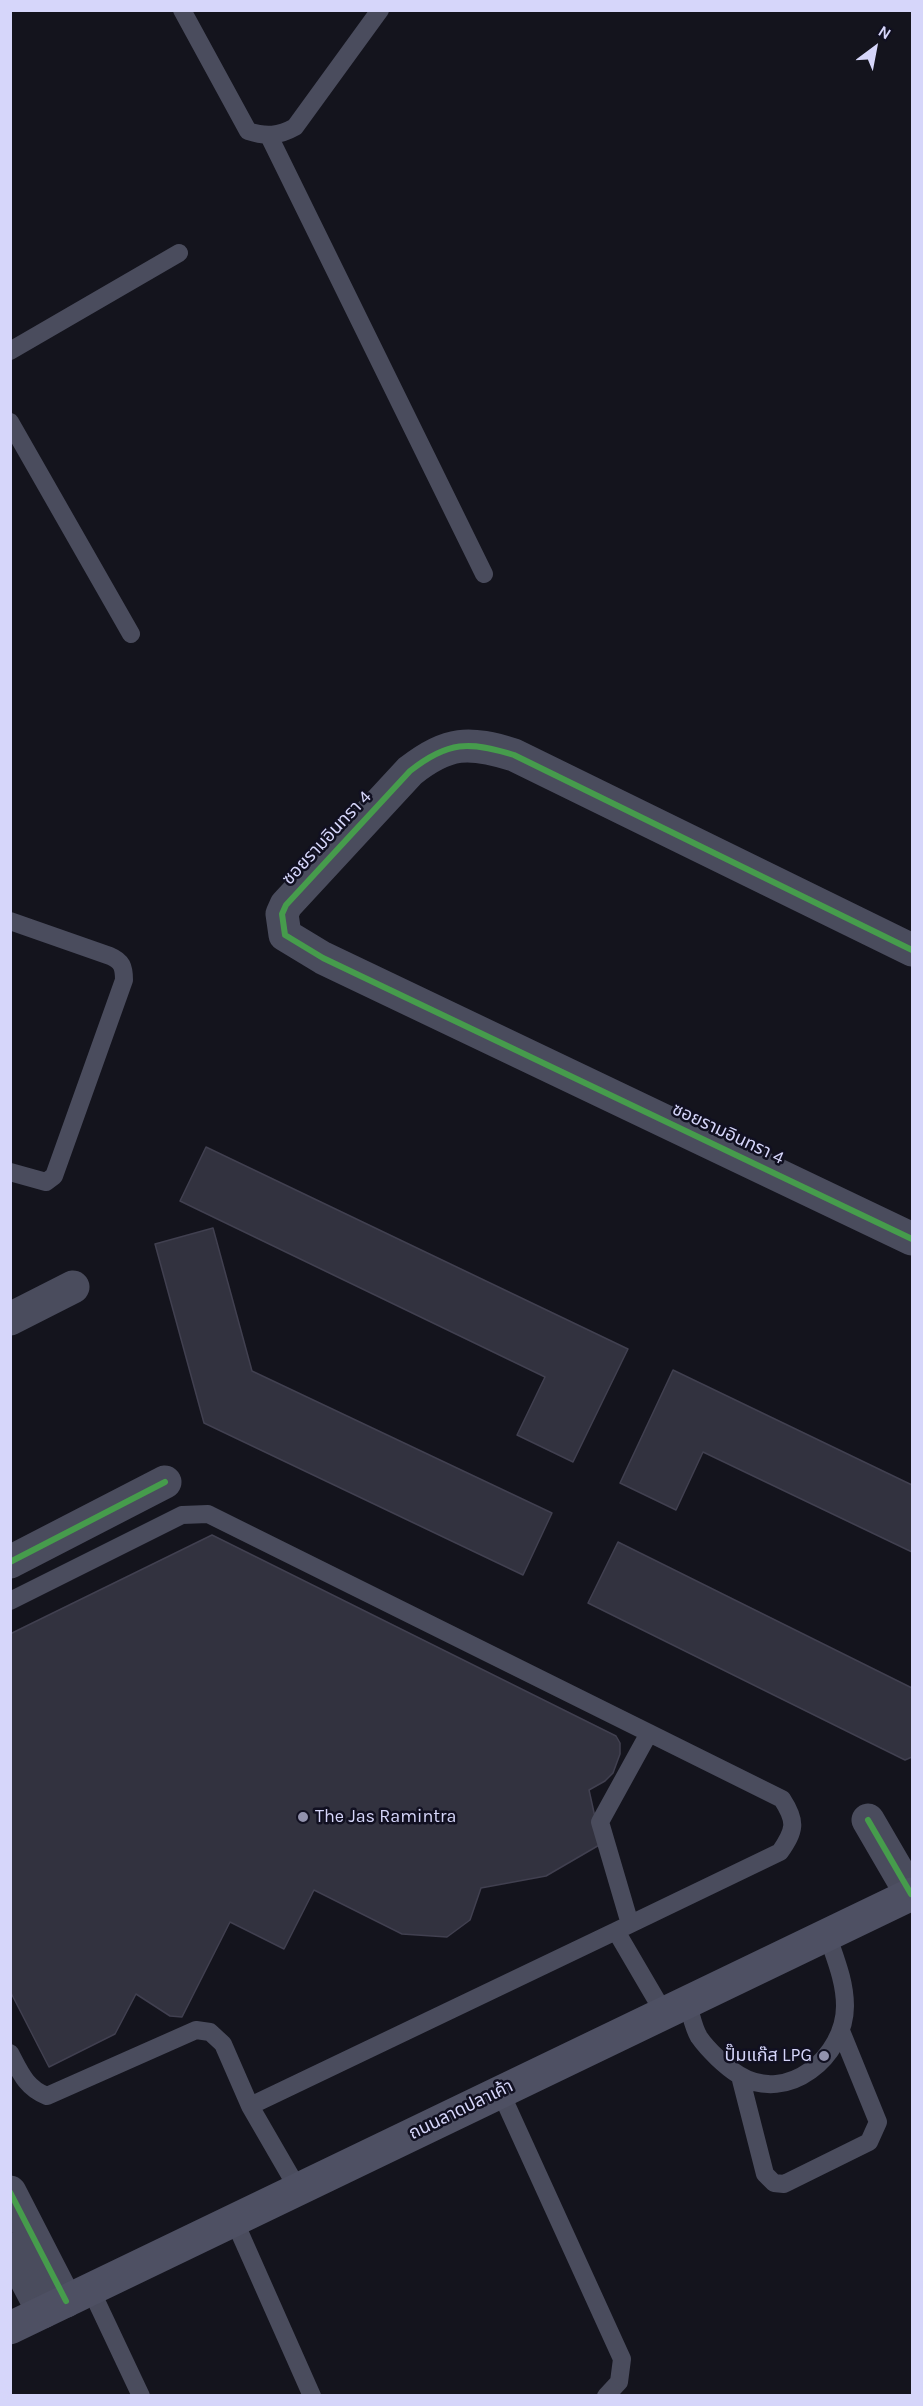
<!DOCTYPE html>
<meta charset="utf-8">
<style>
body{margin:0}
#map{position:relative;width:923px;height:2406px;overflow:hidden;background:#14141d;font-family:Karla,sans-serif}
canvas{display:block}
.frame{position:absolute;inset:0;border:12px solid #d6d6fa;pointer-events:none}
.north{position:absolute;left:845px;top:18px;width:60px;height:60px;-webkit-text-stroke:4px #111021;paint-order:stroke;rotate:32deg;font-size:16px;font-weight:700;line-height:24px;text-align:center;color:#d6d6fa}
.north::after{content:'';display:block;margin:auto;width:21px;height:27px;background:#d6d6fa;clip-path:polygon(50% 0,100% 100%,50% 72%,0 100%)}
</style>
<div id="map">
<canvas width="923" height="2406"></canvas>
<div class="frame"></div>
<div class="north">N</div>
</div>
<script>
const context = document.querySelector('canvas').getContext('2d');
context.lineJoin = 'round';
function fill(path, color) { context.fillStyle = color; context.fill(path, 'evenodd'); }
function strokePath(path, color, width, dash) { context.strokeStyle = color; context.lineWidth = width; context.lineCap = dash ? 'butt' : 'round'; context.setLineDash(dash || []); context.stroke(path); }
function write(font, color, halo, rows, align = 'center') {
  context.font = font + ' Karla,"Noto Sans Thai",sans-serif'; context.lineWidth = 5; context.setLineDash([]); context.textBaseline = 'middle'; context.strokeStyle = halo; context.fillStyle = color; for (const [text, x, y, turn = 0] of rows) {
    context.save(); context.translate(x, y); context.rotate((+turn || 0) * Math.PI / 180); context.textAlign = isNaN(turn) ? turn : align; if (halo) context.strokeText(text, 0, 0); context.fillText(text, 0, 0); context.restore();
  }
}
const building = new Path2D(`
 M206 1147 628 1349 573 1462 517 1435 545 1377 180 1201Z
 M213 1228 252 1371 552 1513 523 1575 204 1423 155 1244Z
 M673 1370 912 1485V1552L703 1452 676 1510 620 1483Z
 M212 1535 616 1736 620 1743V1754L613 1773 605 1781 589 1790 601 1844 546 1876 481 1888 470 1920 447 1937 402 1934 314 1890 284 1949 230 1922 182 2017 170 2016 136 1994 115 2034 49 2067 10 1991V1634Z
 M618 1542 912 1688V1757L905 1760 588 1603Z`);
fill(building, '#32323f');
strokePath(building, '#414050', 1.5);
strokePath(new Path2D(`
 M182 10 248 131C266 137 279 136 295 127L380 10
 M269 136 484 574
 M10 351 179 253
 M10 422 131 634
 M10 921 110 956C122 961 124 967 124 980L54 1176 46 1182 10 1172
 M10 1601 182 1515 208 1514 782 1799C797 1822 795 1830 780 1852L616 1931
 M630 1924 600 1822 649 1733
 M687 2002C691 2013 693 2027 699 2037 708 2050 726 2067 739 2075 788 2105 845 2056 845 2006 845 1981 835 1958 827 1934
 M10 2053C20 2072 26 2088 47 2096L196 2030 210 2032 223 2044 250 2106
 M740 2076 765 2174 774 2183 784 2184 869 2142 878 2122 841 2031
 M500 2091 622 2359 619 2382 606 2396
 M298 2189 250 2106 616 1931 664 2013
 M234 2220 312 2396
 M91 2290 141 2396`), '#4a4c5d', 18);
strokePath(new Path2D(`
 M912 950 514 755C469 741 448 741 410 771L286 905 282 914 285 935 323 958 912 1239
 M10 1319 73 1287
 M10 1562 165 1482
 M868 1820 911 1894
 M10 2192 66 2301
 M10 2249 43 2312`), '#4a4c5d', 33);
strokePath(new Path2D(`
 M10 2328 912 1894`), '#4e5063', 33);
strokePath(new Path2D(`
 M912 950 514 755C469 741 448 741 410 771L286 905 282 914 285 935 323 958 912 1239
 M10 1562 165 1482
 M868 1820 911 1894
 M10 2192 66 2301`), '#469c4c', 6);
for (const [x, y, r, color] of [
 [303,1817,6,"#9292ad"],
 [824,2056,6,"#9292ad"]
]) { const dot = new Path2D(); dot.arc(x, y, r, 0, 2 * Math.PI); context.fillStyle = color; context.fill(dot); strokePath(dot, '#111021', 2); }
write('18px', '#d6d6fa', '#111021', [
 ["ซอยรามอินทรา 4",327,838,-47],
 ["ซอยรามอินทรา 4",728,1134,25],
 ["ถนนลาดปลาเค้า",461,2110,-26]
]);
write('18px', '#d6d6fa', '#111021', [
 ["The Jas Ramintra",315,1817],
 ["ปั๊มแก๊ส LPG",812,2056,"right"]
], 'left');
</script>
